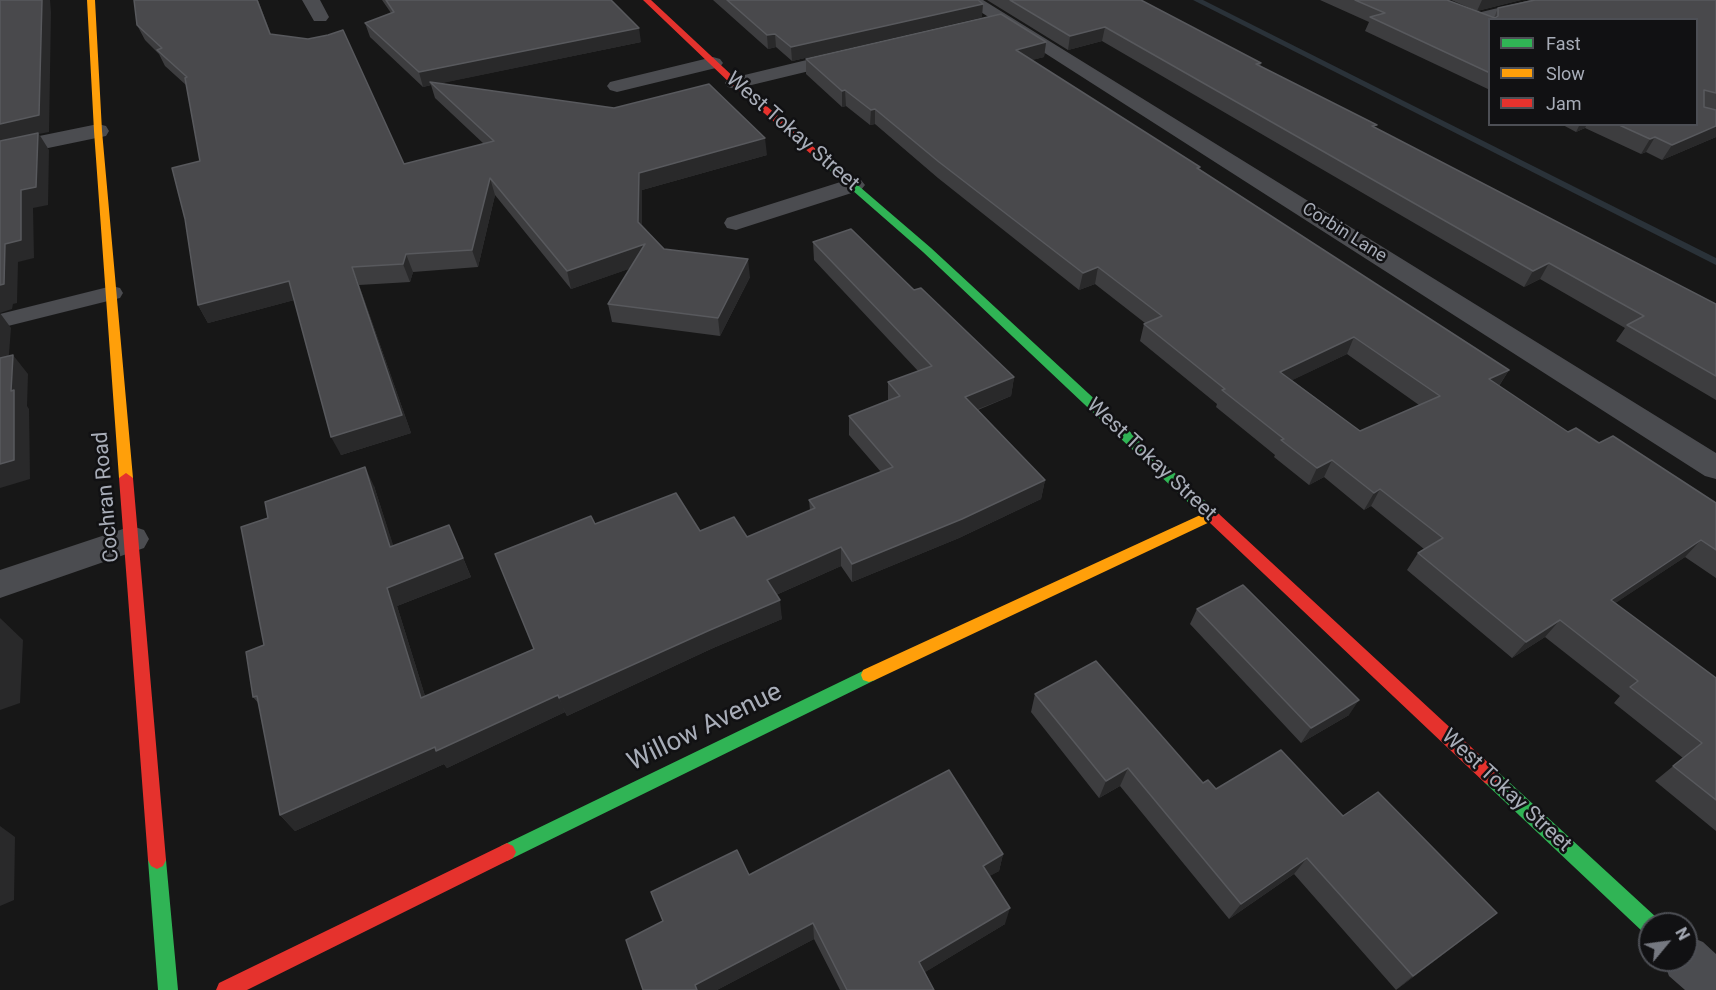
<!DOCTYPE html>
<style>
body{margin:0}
#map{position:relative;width:1716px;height:990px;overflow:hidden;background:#171717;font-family:Roboto,sans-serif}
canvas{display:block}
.legend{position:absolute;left:1488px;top:18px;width:210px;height:108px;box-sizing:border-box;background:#111113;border:2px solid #4d4f55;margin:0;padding:8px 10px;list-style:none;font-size:18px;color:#a8adb8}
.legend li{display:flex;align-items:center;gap:12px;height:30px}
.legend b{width:30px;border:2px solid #4d4f55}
.north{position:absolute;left:1638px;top:912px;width:60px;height:60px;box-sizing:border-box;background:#111113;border:2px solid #4d4f55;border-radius:50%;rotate:61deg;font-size:16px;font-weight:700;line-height:24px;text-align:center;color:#a8adb8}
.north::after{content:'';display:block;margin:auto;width:21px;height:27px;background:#757880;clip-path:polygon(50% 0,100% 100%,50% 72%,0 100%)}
</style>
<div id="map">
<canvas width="1716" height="990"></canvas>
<ul class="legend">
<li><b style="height:8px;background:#30b455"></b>Fast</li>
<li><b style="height:8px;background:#ff9f0a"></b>Slow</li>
<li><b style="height:8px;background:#e5322d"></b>Jam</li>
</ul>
<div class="north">N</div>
</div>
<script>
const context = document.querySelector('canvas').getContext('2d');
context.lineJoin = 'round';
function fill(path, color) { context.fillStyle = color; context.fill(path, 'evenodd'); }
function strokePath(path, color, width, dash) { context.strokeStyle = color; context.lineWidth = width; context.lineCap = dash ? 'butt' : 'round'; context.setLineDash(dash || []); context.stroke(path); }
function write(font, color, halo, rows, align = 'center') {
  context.font = font + ' Roboto,sans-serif'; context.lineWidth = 5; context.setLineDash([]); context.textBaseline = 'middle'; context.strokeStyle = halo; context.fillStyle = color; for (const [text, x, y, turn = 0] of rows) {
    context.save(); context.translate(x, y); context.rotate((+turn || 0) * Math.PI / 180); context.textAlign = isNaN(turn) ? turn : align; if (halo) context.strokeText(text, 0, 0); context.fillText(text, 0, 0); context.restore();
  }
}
fill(new Path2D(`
 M1193 0H1203L1716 258V265Z`), '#2a3239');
fill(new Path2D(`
 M112 286 120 288 123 293 120 298 0 328V314Z`), '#4b4c50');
fill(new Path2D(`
 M302 0H320L329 17 326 21H314Z
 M962 0H983L1716 453V479L1705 476Z
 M1531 0H1562L1559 4 1476 25 1469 23 1467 19 1469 15Z
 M848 50 855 52 858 56 855 60 735 89 728 87 725 83 728 79Z
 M713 57 720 59 723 63 720 67 617 92 610 90 607 86 610 82Z
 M98 124 106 126 109 131 106 136 0 158V144Z
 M853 178 861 180 865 185 861 190 736 230 727 228 724 223 727 218Z
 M132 526 144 530 149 539 144 548 0 598V570Z
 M1686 935 1703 942 1716 954V990H1685L1669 976 1663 960H1686Z`), '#4b4c50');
fill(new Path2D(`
 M812 151H818L931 248 1219 514 1221 518 1219 522H1209L923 252 812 155Z
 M869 668 875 670 877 675 875 680 513 858 507 861 501 858 498 852 501 846Z
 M1491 769 1497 771 1657 918 1659 924H1650V934L1643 932 1485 783 1482 777 1485 771Z
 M157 851 163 854 166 860 178 990H158L148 860 151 854Z`), '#30b455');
fill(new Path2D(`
 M87 0H95L102 131 133 478 126 483 119 478 94 131Z
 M1209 511 1214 512 1216 516 1214 520 875 680 869 682 863 680 861 675 863 670Z`), '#ff9f0a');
fill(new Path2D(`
 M643 0H651L738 81 818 151V155H812L732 85Z
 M126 473 133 478 166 860 163 866 157 869 151 866 148 860 119 478Z
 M1214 513 1219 514 1497 771 1500 777 1497 783 1491 785 1485 783 1209 522 1207 518 1209 514Z
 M507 843 513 846 516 852 513 858 247 990H216L219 983Z`), '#e5322d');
fill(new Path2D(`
 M134 0H258L271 34 404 164 484 144 435 98 431 85 423 87 370 37 365 23 391 13 382 0H611L641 42 441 83 767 155 642 190V225L664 249 750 277 720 336 612 322 608 304 631 268 571 289 495 195 478 267 413 272 410 282 359 285 411 433 341 455 294 300 208 323 198 305 200 161 186 85 165 66 159 54 145 40 137 25Z
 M713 0H978L982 17 792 61 776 47 768 49Z
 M987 0H1141L1261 63 1260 66 1376 128 1716 304V400L1616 341 1625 328 1540 279 1524 287 1102 41 1068 50Z
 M1320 0H1447L1494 18 1498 8 1716 0V137L1662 160 1646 152 1641 154 1585 128 1576 132 1561 124H1696L1490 20V90L1365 31 1369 22Z
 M1451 0H1521L1477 11Z
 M1046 42 1044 57 1031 60 1200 167 1199 169 1509 370 1499 386 1568 432 1599 443 1716 503V578L1685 557 1615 603 1716 678V831L1655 781 1683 758 1614 703 1620 696 1545 637 1512 658 1407 570 1418 553 1424 549 1371 506 1364 510 1324 477 1309 485 1274 457 1275 455 1216 407 1217 404 1140 341 1144 324 1145 323 1095 284 1079 290 938 178 875 124 870 125 846 106 842 107 806 74V59ZM1347 354 1419 405 1360 431 1292 380Z
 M813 242 914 290 1014 377 1011 396 978 410 1045 480 1041 499 959 538 852 582 841 566 776 595 782 619 713 648 567 716 565 712 447 768 444 764 295 831 280 815 259 704 253 697 264 645 374 486 393 546 457 543 471 577 397 606 425 696 534 649 595 524 700 531 747 537 810 510 809 500 881 472 849 435V416L888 401V382L918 371 814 260Z
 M1197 609 1349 715 1301 743 1190 624Z
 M1035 694 1216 789 1343 816 1478 928 1396 990 1294 874 1229 919 1120 786 1099 798 1031 712Z
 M1003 854 999 871 989 876 1005 924 925 972 934 990H840L814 939 717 990H643L663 921 749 875Z`), '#3d3d3f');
fill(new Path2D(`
 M42 0H50L51 12 49 132 39 134 49 150 48 205 33 208 34 258 18 262 17 303 13 304 12 309 0 313V124Z
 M1482 0H1521L1477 11Z
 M983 4 982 17 792 61 791 47Z
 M1105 27 1102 41 1068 50 1070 36Z
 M639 28 641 42 433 85 430 82 431 85 423 87 419 72Z
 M775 34 776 47 768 49 767 35Z
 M1046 42 1044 57 1014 65 1016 50Z
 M845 90 846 106 842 107V91Z
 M875 109V124L870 125 871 110Z
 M1580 124H1587L1585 128 1576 132Z
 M1716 126V137L1662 160 1672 145Z
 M1655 137 1646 152 1641 154 1650 139Z
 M765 138 767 155 642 190V239L638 222 639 173Z
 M490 178 495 195 478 267 472 250Z
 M645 244 649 262 571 289 567 271Z
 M406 254 413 272 410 282 403 264Z
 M748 259 750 277 720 336 718 318Z
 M1549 263 1540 279 1524 287 1533 271Z
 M352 267 359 285 411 433 341 455 331 437Z
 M1098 267 1095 284 1079 290 1083 273Z
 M289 281 298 299 208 323 198 305Z
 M0 313 11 328 7 379 0 371Z
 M1354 337 1347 354 1274 389 1280 372Z
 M13 355 28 374 27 406 29 409 30 479 0 488V464L11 391Z
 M1509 370 1498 387 1489 379Z
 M1014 377 1011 396 963 415 965 397Z
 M1332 460 1324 477 1309 485 1317 468Z
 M365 467 374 486 400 566 390 547Z
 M1045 480 1041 499 959 538 852 582V564Z
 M1380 489 1371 506 1364 510 1374 493Z
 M449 525 471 577 397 606 431 715 421 698 387 588Z
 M1701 540 1685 557 1596 616 1611 600Z
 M841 547V566L769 598 767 580Z
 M780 600 782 619 713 648 567 716 559 698 710 630Z
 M0 618 23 640 20 703 0 710Z
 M1560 620 1545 637 1512 658 1526 642Z
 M558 695 565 712 447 768 444 764 295 831 280 815 435 747Z
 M1359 700 1349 715 1301 743 1311 728Z
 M1128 768 1120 786 1099 798 1106 781Z
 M0 826 15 837 14 900 0 906Z
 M1003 854 999 871 979 882 983 866Z
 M1307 858 1294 874 1229 919 1241 904Z
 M1010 908 1005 924 917 977 919 962Z
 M1497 913 1478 928 1396 990 1413 976Z
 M813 923 814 939 717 990H696L695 985Z`), '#29292a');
const building = new Path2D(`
 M0 0H42L39 115 0 124Z
 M134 0H257L270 34 308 39 328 35 343 30 404 164 494 141 430 82 614 108 709 84 765 138 639 173 638 222 664 249 748 259 718 318 608 304 645 244 567 271 490 178 472 250 406 254 403 264 352 267 402 415 331 437 289 281 198 305 185 219 172 168 200 161 185 78 187 77 157 50 162 48 137 25Z
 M386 0H611L639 28 419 72 365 23 394 12Z
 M727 0H978L983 4 791 47 775 34 767 35Z
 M1010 0H1141L1261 63 1256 64 1377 125 1372 126 1716 304V376L1627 325 1644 316 1549 263 1533 271 1105 27 1070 36Z
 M1355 0H1447L1495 18 1498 16V8L1535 0H1716V93L1704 90V107L1716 110V126L1672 145 1655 137 1650 139 1617 124H1696V20H1490V73L1370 17 1385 13Z
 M1001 14 1046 42 1016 50 1200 167 1197 168 1509 370 1489 379 1568 432 1576 428 1599 443 1613 436 1716 503V550L1701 540 1611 600 1716 678V800L1673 766 1702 743 1630 687 1638 681 1560 620 1526 642 1418 553 1443 538 1380 489 1374 493 1332 460 1317 468 1281 440 1284 439 1222 390 1225 389 1144 324 1162 316 1098 267 1083 273 939 162 875 109 871 110 845 90 842 91 806 59ZM1354 337 1440 396 1360 431 1280 372Z
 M38 133 36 187 21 190V240L5 244 4 284 0 285V141Z
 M851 229 914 290 921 288 1014 377 965 397 1045 480 962 519 852 564 841 547 767 580 780 600 710 630 559 698 558 695 436 751 435 747 280 815 257 696 253 697 246 652 264 645 241 527 268 518 265 502 365 467 390 547 449 525 463 558 387 588 421 698 534 649 495 554 591 516 595 524 676 493 700 531 734 517 747 537 815 508 809 500 893 467 849 416 900 396 888 382 932 366 813 242Z
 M13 355 11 391 14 390V460L0 464V358Z
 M1243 585 1359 700 1311 728 1197 609Z
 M1096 661 1203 783 1208 780 1216 789 1281 750 1343 816 1378 792 1497 913 1413 976 1307 858 1241 904 1128 768 1106 781 1035 694Z
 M949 770 1003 854 983 866 1010 908 919 962 934 990H847L813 923 695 985 697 990H643L626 940 663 921 651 892 737 850 749 875Z`);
fill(building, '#49494c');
strokePath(building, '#58595d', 1.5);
write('18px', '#a8adb8', '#111113', [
 ["Corbin Lane",1344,233,32]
]);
write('21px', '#a8adb8', '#111113', [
 ["West Tokay Street",792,132,41],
 ["West Tokay Street",1151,460,43],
 ["Cochran Road",107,497,-95],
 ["West Tokay Street",1506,791,43]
]);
write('26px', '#a8adb8', '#111113', [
 ["Willow Avenue",705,728,-26]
]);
</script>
